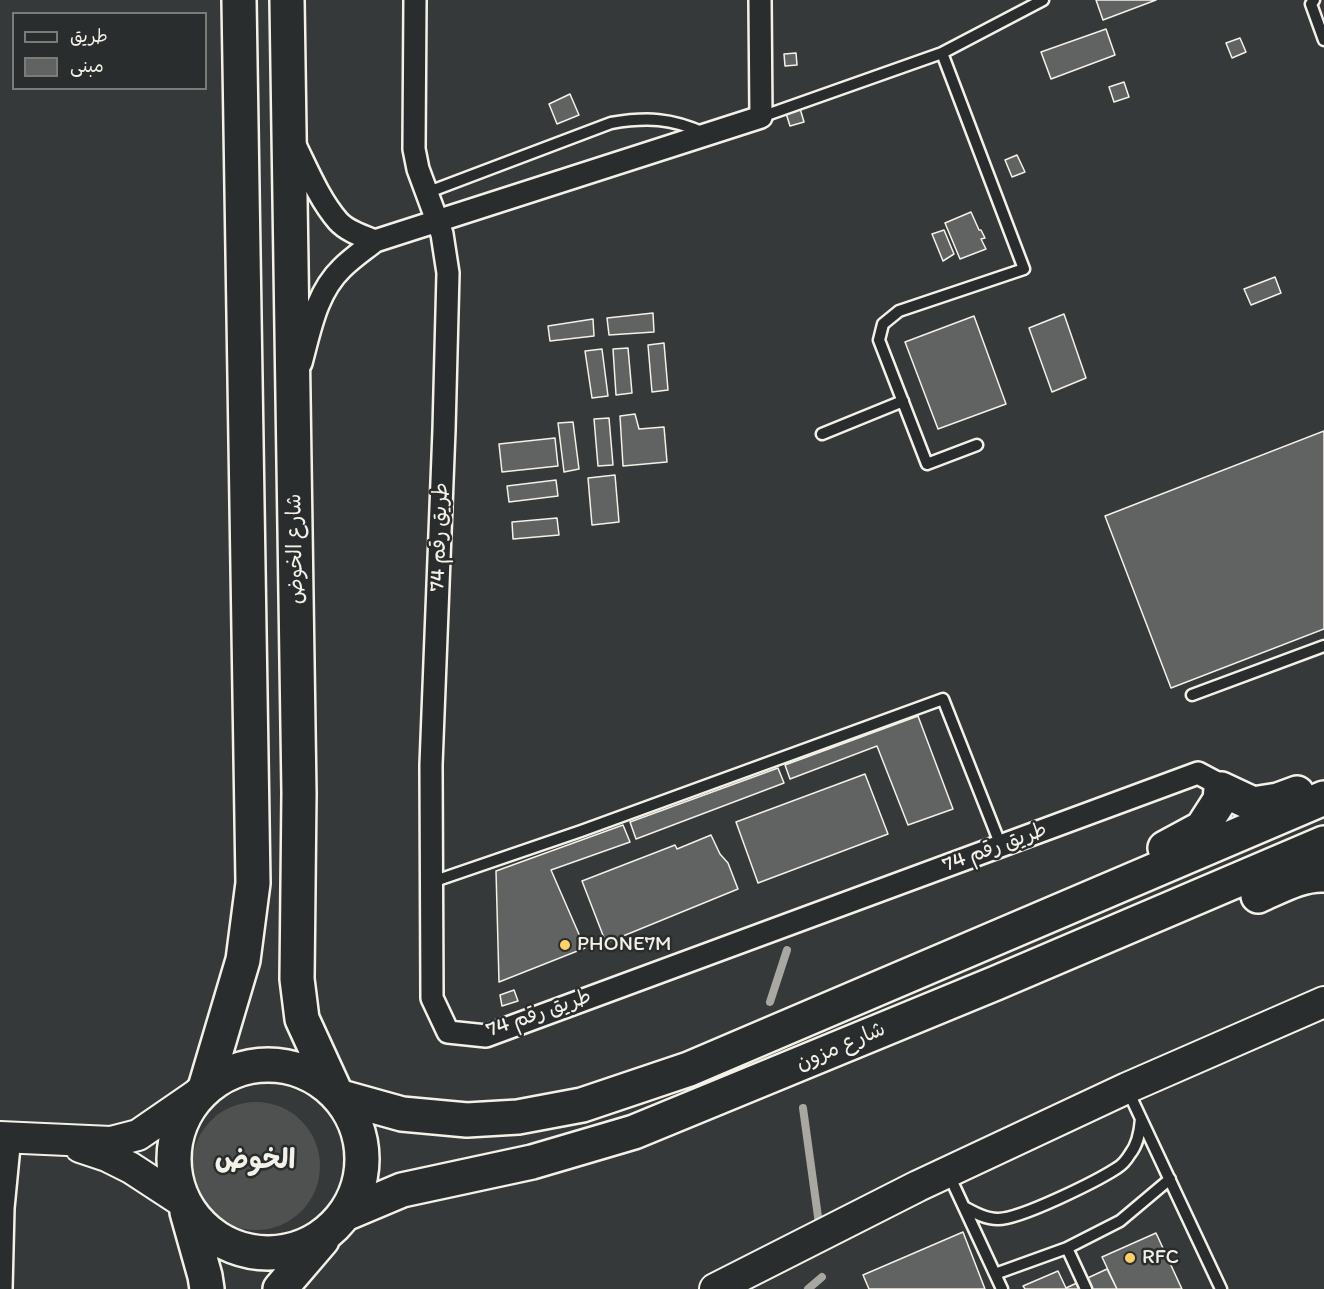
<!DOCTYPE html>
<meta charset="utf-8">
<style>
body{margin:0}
#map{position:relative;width:1324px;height:1289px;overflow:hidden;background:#363939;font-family:Itim,"Playpen Sans Arabic",sans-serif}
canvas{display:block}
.legend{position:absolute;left:12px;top:12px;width:195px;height:78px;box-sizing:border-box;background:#2a2d2e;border:2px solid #7b7b78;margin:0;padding:8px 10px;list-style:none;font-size:18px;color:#f4f1e8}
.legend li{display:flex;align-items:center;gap:12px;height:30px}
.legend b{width:30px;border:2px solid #7b7b78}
</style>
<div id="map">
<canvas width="1324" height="1289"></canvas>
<ul class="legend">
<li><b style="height:8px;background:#2a2d2e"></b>طريق</li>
<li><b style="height:16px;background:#616362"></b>مبنى</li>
</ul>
</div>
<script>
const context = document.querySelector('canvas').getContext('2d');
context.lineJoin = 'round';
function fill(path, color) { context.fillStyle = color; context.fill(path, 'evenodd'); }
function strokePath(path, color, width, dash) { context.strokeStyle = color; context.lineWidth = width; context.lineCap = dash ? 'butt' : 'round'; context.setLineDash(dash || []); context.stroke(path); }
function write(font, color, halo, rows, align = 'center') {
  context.font = font + ' Itim,"Playpen Sans Arabic",sans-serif'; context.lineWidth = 5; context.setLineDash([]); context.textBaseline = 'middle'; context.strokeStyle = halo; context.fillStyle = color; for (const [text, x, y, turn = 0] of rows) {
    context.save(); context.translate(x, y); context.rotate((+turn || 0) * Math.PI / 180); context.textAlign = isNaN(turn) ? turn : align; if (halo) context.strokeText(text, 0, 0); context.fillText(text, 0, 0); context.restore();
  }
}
fill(new Path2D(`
 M192 1166a64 64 0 1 1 128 0a64 64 0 1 1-128 0Z`), '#4e514f');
strokePath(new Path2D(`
 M770 1002 787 950
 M803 1108 819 1224
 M808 1289 822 1277`), '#a8a7a1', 8);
const building = new Path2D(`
 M1096 0H1156L1103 20Z
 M1106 29 1115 55 1051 79 1041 52Z
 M1240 38 1246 52 1232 58 1226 43Z
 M796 53 797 65 785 66 784 54Z
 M1124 82 1129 97 1114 102 1109 87Z
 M570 94 579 115 557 124 549 104Z
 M799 105 804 122 790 126 785 110Z
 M1017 155 1025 172 1012 177 1005 160Z
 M971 212 979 230H981L985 238 981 239 986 249 960 259 945 223Z
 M944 230 954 254 943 261 932 234Z
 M1275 277 1281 293 1251 305 1244 289Z
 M653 313 654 332 609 335 607 318Z
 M1064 314 1086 378 1052 392 1029 328Z
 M974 316 1006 404 938 429 905 342Z
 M593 319 594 336 550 341 548 326Z
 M664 343 668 390 652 392 648 345Z
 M628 348 632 393 616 395 613 349Z
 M602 349 608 396 592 398 585 351Z
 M635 414 639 429 664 427 667 462 623 466 620 416Z
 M609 418 613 465 598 466 594 419Z
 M573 422 579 469 564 472 558 423Z
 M1324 431V629L1171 688 1105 516Z
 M555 438 558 466 502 472 499 444Z
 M615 475 619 522 592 525 588 478Z
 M556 480 558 496 509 502 507 486Z
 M557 518 559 535 513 539 512 522Z
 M918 716 953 809 908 825 877 746 790 779 785 765Z
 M778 768 784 783 636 839 630 822Z
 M865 774 888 834 758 883 736 822Z
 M623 825 630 842 551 870 585 948 499 982 496 871Z
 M711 835 720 854 728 863 738 889 606 943 582 881 675 845 677 849Z
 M514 990 518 1001 502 1006 500 995Z
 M963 1232 985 1289H869L863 1275Z
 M1156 1233 1182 1289H1117L1102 1257Z
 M1107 1269 1117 1289H1025L1023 1286 1058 1271 1066 1288Z`);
fill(building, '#616362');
strokePath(building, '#f4f1e8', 1.5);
const lane = new Path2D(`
 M1314 0 1311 4 1324 40
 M942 53 1024 269 899 311 883 324 879 340 927 464 977 445
 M761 117 942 53 1043 0
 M426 193 611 123C647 117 671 118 704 133
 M822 434 903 401
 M1192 695 1324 646
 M432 882 581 831 943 699 1001 846
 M1128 1091 1221 1289
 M949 1175 1002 1289
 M964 1207C975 1213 986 1219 998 1219 1021 1219 1097 1181 1117 1168 1122 1165 1127 1159 1130 1154 1138 1144 1140 1132 1141 1119
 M1067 1248 1086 1289
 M995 1274 1067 1248 1120 1221 1170 1179`);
const street = new Path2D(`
 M415 0 414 149 418 169 442 234 448 273 444 430 431 765 432 998 448 1032 486 1036 1198 773 1215 782 1221 789
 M294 143C307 169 319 199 338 221 347 231 362 236 375 241
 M301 363C310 330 316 293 342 268 352 258 364 250 375 241L761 117 760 0
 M1 1289 3 1208 10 1136`);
const secondary = new Path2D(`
 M0 1137 111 1142 138 1135 199 1093
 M80 1147 107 1156 131 1168 183 1202
 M715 1289 918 1186 1127 1088 1324 1002`);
const primary = new Path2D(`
 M287 0 299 793 297 979 302 1019 335 1091
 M1165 848 1202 828 1220 800 1221 789 1253 804 1278 800 1297 793
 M1258 896C1279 887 1301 874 1324 875
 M174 1159a94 94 0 1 1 188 0a94 94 0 1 1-188 0Z
 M205 1088 243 960 253 883 239 0
 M341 1097 402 1114 467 1120 518 1117 582 1105 689 1069 1324 798
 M187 1212 205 1276 207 1289
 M345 1214 402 1190 532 1162 634 1132 996 983 1324 843
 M280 1289 322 1240`);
strokePath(lane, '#f4f1e8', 15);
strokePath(street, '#f4f1e8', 26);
strokePath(secondary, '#f4f1e8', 34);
strokePath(primary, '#f4f1e8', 38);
strokePath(lane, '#2a2d2e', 10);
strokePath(street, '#2a2d2e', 21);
strokePath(secondary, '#2a2d2e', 30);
strokePath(primary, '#2a2d2e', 33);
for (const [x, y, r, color] of [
 [565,945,6,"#ffd166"],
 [1130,1258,6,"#ffd166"]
]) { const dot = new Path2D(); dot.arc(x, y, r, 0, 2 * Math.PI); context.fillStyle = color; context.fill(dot); strokePath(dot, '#2a2d2e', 2); }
write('21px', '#f4f1e8', '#2a2d2e', [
 ["طريق رقم 74",440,537,-88],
 ["شارع الخوض",296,549,-91],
 ["طريق رقم 74",995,848,-20],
 ["طريق رقم 74",539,1014,-19],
 ["شارع مزون",841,1047,-23]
]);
write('21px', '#f4f1e8', '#2a2d2e', [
 ["PHONE7M",577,945],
 ["RFC",1142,1258]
], 'left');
write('bold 27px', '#f4f1e8', '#2a2d2e', [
 ["الخوض",255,1161]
]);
</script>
